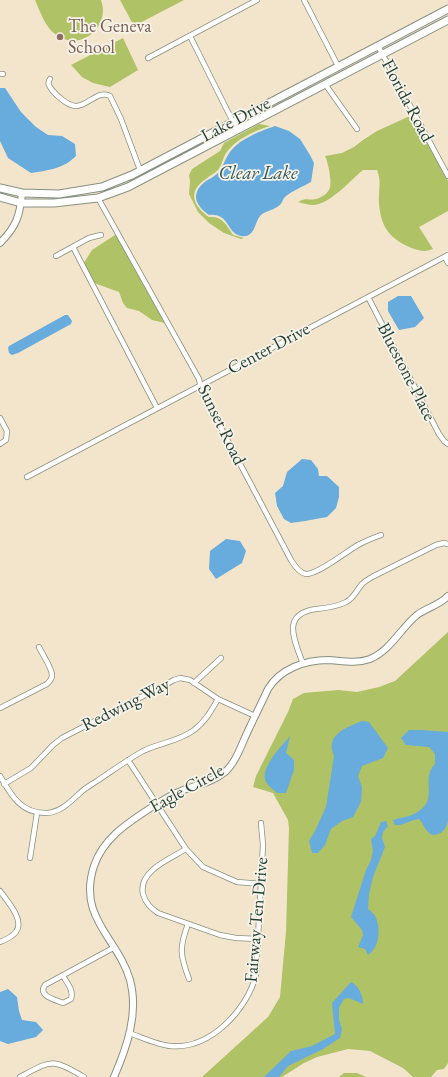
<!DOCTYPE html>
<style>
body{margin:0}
canvas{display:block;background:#f2e5cc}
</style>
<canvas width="448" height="1077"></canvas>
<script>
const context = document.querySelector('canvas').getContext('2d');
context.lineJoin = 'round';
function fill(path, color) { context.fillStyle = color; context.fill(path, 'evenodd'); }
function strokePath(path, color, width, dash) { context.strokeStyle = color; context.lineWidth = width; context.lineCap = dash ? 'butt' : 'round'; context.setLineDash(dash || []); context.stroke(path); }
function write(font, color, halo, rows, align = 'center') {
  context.font = font + ' "EB Garamond",serif'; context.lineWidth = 3.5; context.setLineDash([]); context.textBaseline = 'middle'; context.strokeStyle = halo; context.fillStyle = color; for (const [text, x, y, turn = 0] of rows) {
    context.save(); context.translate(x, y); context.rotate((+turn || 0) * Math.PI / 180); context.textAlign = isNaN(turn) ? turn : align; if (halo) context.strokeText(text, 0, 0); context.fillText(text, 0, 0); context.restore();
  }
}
fill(new Path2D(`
 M35 0H101C111 28 79 53 55 34 45 27 40 11 35 0Z
 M120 0H184L134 26Z
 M123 38 138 70 110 87 93 83 82 77 72 66 71 65Z
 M412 115 448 181V211L419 227 433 249C423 253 417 250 407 246 388 237 381 225 379 204 378 192 382 181 377 170H363C351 180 330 204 314 205 309 205 303 203 298 202 308 197 308 201 316 199 321 198 329 193 330 187 332 181 328 162 325 156L342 153 354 147 363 140 377 131Z
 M259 124 270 126C254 131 236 139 226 153 223 158 222 165 218 170 214 174 210 175 206 179 187 191 193 206 209 217 222 216 226 224 233 235L244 238 241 239 224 233 209 223 198 212 189 194 190 181 189 175 192 169 220 151 224 143Z
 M115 235 118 237 165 323 152 320 139 311 127 308 123 303 119 292 94 283 84 263 92 250Z
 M448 632V1063L444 1069 437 1070 431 1077H413L403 1068 370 1051 348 1049 317 1057 304 1063 282 1077H202L268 1017 280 997 286 932 289 828 288 820 273 793 253 787 256 776 288 712 293 699 304 693 338 690 357 692 379 687 395 681Z
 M344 1073H357L366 1077H339Z`), '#afc265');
fill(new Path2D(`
 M0 88H5L21 112 36 127 48 135 62 136 75 144 76 156C63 169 49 170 31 173L8 158 0 141Z
 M275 126 289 131 300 139 310 155 314 163 311 182C304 186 292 191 286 196 282 199 283 204 277 207 271 211 265 211 260 216 254 224 255 238 241 236 226 233 230 213 209 215 195 205 190 193 206 181 211 178 215 176 219 172 223 167 224 161 228 155 237 140 258 132 275 126Z
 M398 296H411L424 318 415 327 399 330 388 311V302Z
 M65 315H68L72 321 71 324 18 353 12 355 9 353 8 348 9 346Z
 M302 459 311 460 318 469 319 476H327L339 487V497L336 508 327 517 305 521 291 523 284 519 277 506 275 493 283 486 287 472Z
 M226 539 240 541 246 551 242 563 216 579 209 569 210 551Z
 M362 721 369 722 388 748 383 758 362 766 358 776 362 787 361 802 353 817 342 821 331 829 325 845 318 853H312L309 841 315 831 326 807 334 756C325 734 346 728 362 721Z
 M409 730H422L448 732V821C446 830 441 835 432 835 425 831 424 824 419 819 410 820 403 826 395 825L393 820C402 817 411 817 419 811 439 798 420 779 435 764V754L429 747 406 745 401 738Z
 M290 736 286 753 294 760V770L286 793H277C274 790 268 786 266 782 259 768 282 746 290 736Z
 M386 821 388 826 383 832 382 838 385 847 373 877 369 894 368 909C371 911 375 915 376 918 381 930 379 948 368 955L365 949 358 947 363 935 362 930 351 917 366 870 371 860 373 851 371 839 375 836 381 822Z
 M351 982C359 986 363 996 363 1004L349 998 344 999 339 1008V1020L342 1029 340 1038 323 1049 288 1066 279 1077H264L291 1051 312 1046 335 1034 332 1003Z
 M8 989 17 997 19 1011 22 1020 36 1022 43 1030 36 1037 8 1044 0 1041V992Z`), '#68abdd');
const minor = new Path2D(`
 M304 0 338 66
 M190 36 237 130
 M378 46 448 176
 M148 58 257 0
 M0 74H3
 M50 79C47 83 49 86 52 90 57 96 67 105 75 106 87 107 98 89 110 96L121 119 140 170
 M325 84 357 129
 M98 198 199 379 202 392 291 560C294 565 299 573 306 574 317 575 347 551 358 545 365 541 373 538 381 535
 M73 247 157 408
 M56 256 89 238 101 235
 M445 257 448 263
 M368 297 439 434 444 441 448 444
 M0 418 7 431 6 440 0 444
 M27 477 448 255
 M303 664C295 641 280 614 316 609 326 608 337 607 346 602 353 599 357 590 362 584 365 581 369 579 372 577L436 545 444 543 448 544
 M194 683 221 658
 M0 708 47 684C50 681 52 679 52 675 52 668 42 654 39 647
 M128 760 186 849 203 867 237 882 262 884
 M0 776C11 795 21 814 47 813 61 812 70 802 80 793 85 788 91 785 97 781 112 771 127 760 143 751 159 743 180 741 194 730 205 722 211 711 218 699
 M4 784 31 768 53 745 62 738 174 680 180 678 190 680 218 699 255 716
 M186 849C170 859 138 871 143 894 146 904 151 908 158 913L220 935 236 938 258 939
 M30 858 37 813
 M0 891C7 901 25 920 16 932 12 937 5 940 0 942
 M188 924C179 948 180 955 189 979
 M63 976C67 983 74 990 71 999L63 1003C56 1000 37 996 45 985L113 948
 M129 1033C141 1037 158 1045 170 1046 210 1050 247 1010 256 975L263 845 261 823
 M20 1077C52 1060 51 1058 84 1077`);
const tertiary = new Path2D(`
 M0 243C16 227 20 216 22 193
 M114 1077C127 1047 139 1013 130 980 118 938 77 918 94 866 103 839 126 824 149 809 159 803 169 795 181 791 195 785 212 783 225 772 236 762 241 746 247 733 254 718 261 704 268 689 280 669 305 660 328 660 343 661 356 664 370 659 391 650 400 629 417 615 426 608 440 605 448 596`);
const secondary = new Path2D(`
 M0 188 22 193 59 194 102 187 132 175 448 9
 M0 197 21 203H54L98 198 128 187 448 20`);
strokePath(minor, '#889180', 6);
strokePath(tertiary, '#889180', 8);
strokePath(secondary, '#889180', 9);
strokePath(minor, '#fff', 4.5);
strokePath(tertiary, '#fff', 6);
strokePath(secondary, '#fff', 7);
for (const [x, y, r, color] of [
 [60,37,4,"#8d6e63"]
]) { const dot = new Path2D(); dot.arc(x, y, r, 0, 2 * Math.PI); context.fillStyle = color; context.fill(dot); strokePath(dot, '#f7f3e8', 1.5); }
write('18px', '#785e54', '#f7f3e8', [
 ["The Geneva",68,27],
 ["School",68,48]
], 'left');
write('18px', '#1f3d34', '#f7f3e8', [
 ["Florida Road",407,101,62],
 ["Lake Drive",236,120,-28],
 ["Center Drive",269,349,-28],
 ["Bluestone Place",406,372,63],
 ["Sunset Road",221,425,64],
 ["Redwing Way",126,705,-27],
 ["Eagle Circle",187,789,-29],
 ["Fairway Ten Drive",257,920,-85]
]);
write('italic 19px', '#31585e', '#f7f3e8', [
 ["Clear Lake",258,174]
]);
</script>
